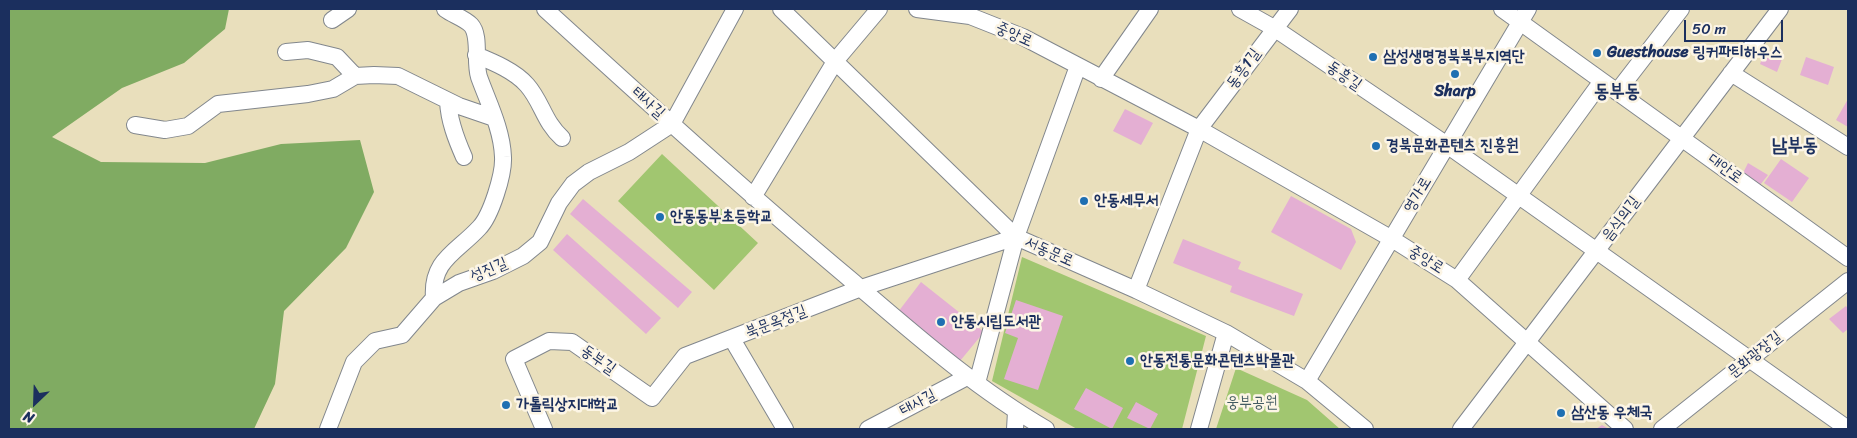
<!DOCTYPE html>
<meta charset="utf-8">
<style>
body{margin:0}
#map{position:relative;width:1857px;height:438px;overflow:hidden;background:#e9dfbc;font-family:Sriracha,sans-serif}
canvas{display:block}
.frame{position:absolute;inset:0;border:10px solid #1b2f5e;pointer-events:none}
.north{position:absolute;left:10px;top:378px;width:50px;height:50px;-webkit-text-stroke:4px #fcf5e5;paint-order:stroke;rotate:204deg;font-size:14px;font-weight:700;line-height:20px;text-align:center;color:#1b2f5e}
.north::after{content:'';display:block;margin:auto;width:18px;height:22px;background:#1b2f5e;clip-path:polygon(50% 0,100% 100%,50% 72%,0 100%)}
.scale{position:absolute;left:1684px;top:20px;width:99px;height:22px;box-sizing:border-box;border:2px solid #1b2f5e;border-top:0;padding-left:6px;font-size:15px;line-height:18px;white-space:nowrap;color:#1b2f5e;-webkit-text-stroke:4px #fcf5e5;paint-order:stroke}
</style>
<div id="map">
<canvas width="1857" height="438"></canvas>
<div class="frame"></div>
<div class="north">N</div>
<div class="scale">50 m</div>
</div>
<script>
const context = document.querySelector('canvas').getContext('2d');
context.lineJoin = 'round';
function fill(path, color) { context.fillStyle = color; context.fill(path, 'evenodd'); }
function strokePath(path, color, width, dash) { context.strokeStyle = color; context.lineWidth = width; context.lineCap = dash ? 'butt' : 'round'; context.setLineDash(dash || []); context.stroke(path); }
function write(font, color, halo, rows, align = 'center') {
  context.font = font + ' Sriracha,"Poor Story",sans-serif'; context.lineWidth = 5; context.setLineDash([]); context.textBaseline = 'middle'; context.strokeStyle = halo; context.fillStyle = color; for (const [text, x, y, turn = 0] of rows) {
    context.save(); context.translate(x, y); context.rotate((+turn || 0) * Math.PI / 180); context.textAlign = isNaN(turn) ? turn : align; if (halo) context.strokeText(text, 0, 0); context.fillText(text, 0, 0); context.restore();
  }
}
fill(new Path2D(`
 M662 154 758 243 714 290 618 201Z
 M1022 257 1206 336 1182 429H1077L992 381Z
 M1236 368 1307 400 1340 429H1216Z`), '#a1c670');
fill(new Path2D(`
 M9 9H229L225 29 184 63 122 88 52 137 101 162 205 163 281 144 360 140 374 192 346 248 284 311 275 384 254 429H9Z`), '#80ab62');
fill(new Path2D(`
 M1765 52 1782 59 1777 72 1760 64Z
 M1806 57 1834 67 1828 85 1800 75Z
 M1848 99V127L1836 120Z
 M1125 109 1153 123 1141 145 1113 131Z
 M1781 159 1809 178 1792 202 1764 183Z
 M1748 163 1768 175 1760 185 1743 173Z
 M1291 196 1351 229 1356 242 1341 270 1271 232Z
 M583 199 692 292 678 308 570 214Z
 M567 234 661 318 646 334 553 250Z
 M1183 239 1241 262 1238 269 1303 294 1294 316 1230 292 1232 286 1173 263Z
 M921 282 984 332 960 361 898 312Z
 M1016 300 1063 316 1038 390 1004 379 1018 338 1005 333Z
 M1846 306 1848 309V329L1843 333 1829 319Z
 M1086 388 1123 408 1112 429 1074 409Z
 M1136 402 1158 414 1150 429 1127 418Z
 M1602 425 1609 429H1596Z`), '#e4afd3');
const minor = new Path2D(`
 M545 9C646 101 746 192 851 280 913 333 975 388 1046 429
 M781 9 1016 237 1136 290 1226 333 1307 381 1365 429
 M917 9 970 16 1023 37 1199 129 1392 239 1457 280 1625 429
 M1240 9 1274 28 1447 145 1848 429
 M1502 9 1848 258
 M332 20 348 9
 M286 52 308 50 337 57 355 76
 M476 55C493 62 515 71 527 85 542 102 544 122 562 138
 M1731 73 1848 147
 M1101 79 1150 9
 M1617 92 1681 9
 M448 101C449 121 456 139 464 157
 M135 125 165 130 188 126 218 104 308 94 333 89 355 76 374 75 398 76 459 106 494 118
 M753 197 836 60 879 9
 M1457 280 1602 81
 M1136 290 1199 129 1290 9
 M434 298C431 260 457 252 479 228 491 216 504 174 503 157 502 129 488 102 479 77 474 62 481 36 471 25 464 18 453 15 445 9
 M732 339 785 429
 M1307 381 1528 9
 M977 383 1016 237 1078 66
 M328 429 354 362 375 341 402 335 434 298 459 283 493 271 523 256 540 242 559 203 573 184 589 172 629 152 672 124 735 9
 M544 429 514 359 549 341 572 342 652 398 685 356 861 288 1016 237
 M868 429 967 377
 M1015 429 1016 412
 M1199 429 1226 333
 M1461 429 1780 9
 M1662 429 1848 281`);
strokePath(minor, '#82878d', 18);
strokePath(minor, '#fff', 16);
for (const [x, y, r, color] of [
 [1597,53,5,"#1f6fb2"],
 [1373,57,5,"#1f6fb2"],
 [1455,74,5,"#1f6fb2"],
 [1376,146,5,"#1f6fb2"],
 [1084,201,5,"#1f6fb2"],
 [660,217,5,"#1f6fb2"],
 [941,322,5,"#1f6fb2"],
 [1130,361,5,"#1f6fb2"],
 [506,405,5,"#1f6fb2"],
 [1561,413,5,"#1f6fb2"]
]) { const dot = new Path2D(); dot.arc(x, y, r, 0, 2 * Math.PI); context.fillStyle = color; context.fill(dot); strokePath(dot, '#fcf5e5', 2); }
write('16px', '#1b2f5e', '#fcf5e5', [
 ["중앙로",1014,35,24],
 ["동흥1길",1244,69,-54],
 ["동흥길",1344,76,34],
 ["태사길",648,103,42],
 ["대안로",1725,169,36],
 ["영가로",1418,195,-59],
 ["음식의길",1621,219,-53],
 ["서동문로",1049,252,24],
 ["중앙로",1426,260,32],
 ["성진길",489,270,-23],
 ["북문옥정길",776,322,-21],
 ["문화광장길",1755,355,-39],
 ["동부길",598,360,35],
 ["태사길",918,403,-28]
]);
write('bold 16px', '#1b2f5e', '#fcf5e5', [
 ["Guesthouse 링커파티하우스",1607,53],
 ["삼성생명경북북부지역단",1383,57],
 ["Sharp",1455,92,"center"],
 ["경북문화콘텐츠 진흥원",1386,146],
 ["안동세무서",1094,201],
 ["안동동부초등학교",670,217],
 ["안동시립도서관",951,322],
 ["안동전통문화콘텐츠박물관",1140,361],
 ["가톨릭상지대학교",516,405],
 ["삼산동 우체국",1571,413]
], 'left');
write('16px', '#435c63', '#fcf5e5', [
 ["웅부공원",1252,403]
]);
write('bold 19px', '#1b2f5e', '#fcf5e5', [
 ["동부동",1617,92],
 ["남부동",1795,146]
]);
</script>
